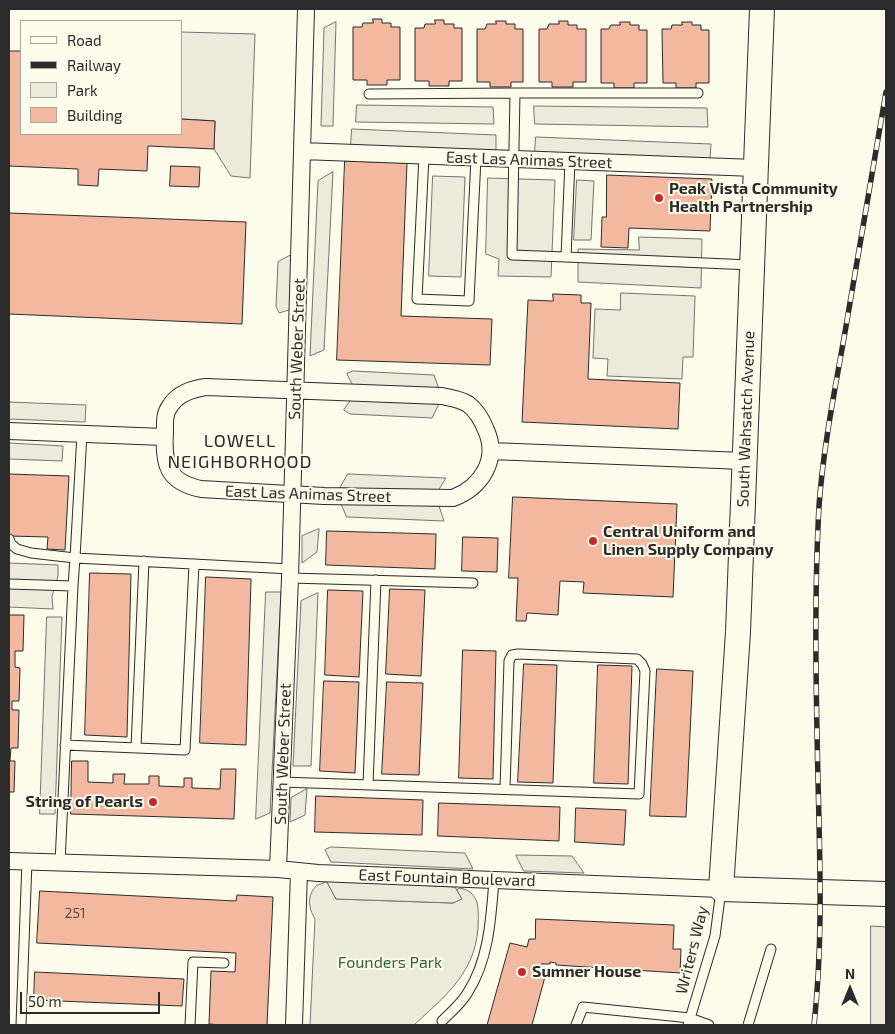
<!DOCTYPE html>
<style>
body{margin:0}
#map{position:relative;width:895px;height:1034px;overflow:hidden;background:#fdfbea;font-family:"Exo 2",sans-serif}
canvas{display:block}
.frame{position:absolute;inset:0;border:10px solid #2b2b2b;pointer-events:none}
.legend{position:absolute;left:20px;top:20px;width:162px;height:115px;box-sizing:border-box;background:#fdfbea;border:1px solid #a9a89e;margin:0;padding:6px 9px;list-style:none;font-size:15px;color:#2b2b2b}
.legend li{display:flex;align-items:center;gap:10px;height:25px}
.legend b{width:25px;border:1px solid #a9a89e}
.north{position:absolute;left:825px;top:964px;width:50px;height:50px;-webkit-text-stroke:4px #fdfbea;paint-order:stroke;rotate:0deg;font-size:14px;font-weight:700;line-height:20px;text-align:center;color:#2b2b2b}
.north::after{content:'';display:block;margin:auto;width:18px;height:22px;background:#2b2b2b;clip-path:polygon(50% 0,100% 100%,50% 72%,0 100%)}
.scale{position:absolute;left:20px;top:992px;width:140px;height:22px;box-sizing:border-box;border:2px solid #2b2b2b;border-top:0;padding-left:6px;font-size:15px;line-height:18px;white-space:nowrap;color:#2b2b2b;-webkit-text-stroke:4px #fdfbea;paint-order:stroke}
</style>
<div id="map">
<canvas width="895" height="1034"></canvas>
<div class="frame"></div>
<ul class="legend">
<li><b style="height:6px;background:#fdfbea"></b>Road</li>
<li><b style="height:6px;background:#2b2b2b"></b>Railway</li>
<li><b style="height:14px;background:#ecebdb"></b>Park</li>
<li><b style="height:14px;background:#f2b8a0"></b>Building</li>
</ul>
<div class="north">N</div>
<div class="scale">50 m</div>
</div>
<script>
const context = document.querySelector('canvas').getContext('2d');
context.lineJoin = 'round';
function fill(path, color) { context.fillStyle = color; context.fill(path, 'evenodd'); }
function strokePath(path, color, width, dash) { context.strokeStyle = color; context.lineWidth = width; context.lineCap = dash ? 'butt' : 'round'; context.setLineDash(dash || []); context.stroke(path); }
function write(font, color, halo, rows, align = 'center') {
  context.font = font + ' "Exo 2",sans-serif'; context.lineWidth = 4; context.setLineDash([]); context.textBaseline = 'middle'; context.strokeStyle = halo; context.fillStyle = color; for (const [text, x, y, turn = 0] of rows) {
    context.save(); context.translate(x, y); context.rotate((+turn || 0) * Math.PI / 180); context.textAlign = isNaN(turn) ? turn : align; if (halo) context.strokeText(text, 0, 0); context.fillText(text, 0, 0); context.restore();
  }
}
const green = new Path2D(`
 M327 882 336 899 453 903 461 899 457 890 459 888C470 889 477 897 478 908 482 966 453 989 414 1025H310L315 919C308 907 307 896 316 886Z
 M871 926 886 927V1025H871Z`);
fill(green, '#ecebdb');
strokePath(green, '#74746e', 1);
const parking = new Path2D(`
 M336 22 333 126H321L324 28Z
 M181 32 255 34 250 178 231 176 214 149 215 121 181 119Z
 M357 105 493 107 494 124 356 122Z
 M534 106 707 108 708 127 535 124Z
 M352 129 496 135V151L351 145Z
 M536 137 711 144 710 159 535 152Z
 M333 172 324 350 310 356 318 181Z
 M433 176 465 177 461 277 429 276Z
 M488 178 555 180 551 277 498 276 499 259 486 254Z
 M577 180 594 181 591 240H574Z
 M639 237 702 239 701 288 578 282V249L639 250Z
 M293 254 292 309 279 313 276 306 278 262Z
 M621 293 695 296 693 357H683L682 379 607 376 608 359 593 358 595 309 620 310Z
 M353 371 434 375 439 389 353 386 347 374Z
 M351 400 439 404 432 418 350 414 344 410Z
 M9 402 86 405 85 422 9 419Z
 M9 443 63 446 62 461 9 459Z
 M348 474 446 478 438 491 340 488Z
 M341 503 439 506 444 521 347 517Z
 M319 529 317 552 302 563V536Z
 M9 563 58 565V576L52 596 53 609 9 607Z
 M266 592H281L270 813 256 819Z
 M318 593 311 766H293L301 601Z
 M47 617H62L55 814H40Z
 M307 789 305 815 290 822 291 798Z
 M331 847 465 853 473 869 331 862 325 850Z
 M516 855 572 856 584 873 524 871Z
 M335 881 455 887 462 899 453 903 336 899 327 882Z`);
fill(parking, '#eceadb');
strokePath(parking, '#74746e', 1);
const building = new Path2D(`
 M373 19H382V23H391V27H400V80H387V85H367V80H353V27H362L363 23H373Z
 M435 20H444V24H454V28H462V81H449V86H429V81H415V28H424L425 24H435Z
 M496 21H506V24H515V29H523V82H511V87H490V82H477V29H485L487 24H496Z
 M559 21H568V25H577V29H586V82H573V87H552V82H539V29H547L549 24H559Z
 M620 22H630V25H639V30H647V83H634V88H614V83H601V29H609L611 25H620Z
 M682 22H692V25H701V30H709V83H696V88H676V83H663L662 29H671L672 25H682Z
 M9 51H21V134H181V119L215 121 214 149 148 146 147 171 99 169 98 186 78 185V169L9 166Z
 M345 161 407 163 401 316 492 319 490 365 337 360Z
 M171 166 200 167 199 187 170 186Z
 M607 175 712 179 710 231 629 228 628 248 601 247 602 217H606Z
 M9 213 246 222 242 324 9 314Z
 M553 294 581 295V303H591L588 379 680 383 678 429 522 422 528 300 553 301Z
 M9 474 69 476 65 550 47 549 48 537 9 536Z
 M513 497 677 504 673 597 583 593 584 582 560 581 558 615 527 613 526 621H516L518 578H509Z
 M327 531 436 534 435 569 326 565Z
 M463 537 498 538 497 572 462 571Z
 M90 573 131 574 127 737 85 735Z
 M206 577 251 579 246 745 200 743Z
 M390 589 425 590 421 676 386 674Z
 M328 590 363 591 359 677 325 675Z
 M9 615H24L23 651H15V667L20 668 19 701H12V710H19L18 748H11L10 761H15L14 792H9Z
 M463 650 496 651 493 779 459 778Z
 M524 664 557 665 553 783 518 782Z
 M598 665 632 666 628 784 594 783Z
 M657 669 693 671 686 817 650 816Z
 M324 681 359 682 355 773 320 771Z
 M387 682 423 683 419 775 382 774Z
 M72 761H88V782L113 783V774H125L124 784H149V776H159V786L184 787V778H192V788L220 789 221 769H236L234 819 71 814Z
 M316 796 423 800 422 835 315 832Z
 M439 803 560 807 559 841 438 836Z
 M576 808 626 810 624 845 575 842Z
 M40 891 236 901 237 895 273 897 267 1025H223L209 1024 211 971 235 972 236 953 37 943Z
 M536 919 674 925 673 949H681L680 973 556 965V963L550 962V964H541L540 971 546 973 532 1025H487L510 943 527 947 529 939H535Z
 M35 972 184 979 182 1006 34 1000Z`);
fill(building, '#f2b8a0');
strokePath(building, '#2b2b2b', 1);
const lane = new Path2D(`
 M369 94 515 93
 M424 156 417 299 469 301 476 158
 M570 161 566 257 751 265
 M566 257 512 255 515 93H698
 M9 539 11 544 17 549 31 553 75 558 291 569
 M290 578 473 583
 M9 584 73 586 60 863
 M73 586 75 558 82 434
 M65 745 185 750 194 564
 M136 748 144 561
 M281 782 639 794 645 671 642 664 637 659 518 654 512 655 509 661 505 789
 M368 785 376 580
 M442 1021C451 1012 462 1003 468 992 489 959 491 918 494 880
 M21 1025 27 861
 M190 1025 193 962 224 963
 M576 1025 583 1007 690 1018 709 1025
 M688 1025 715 936 721 890
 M748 1025 771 949`);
const street = new Path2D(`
 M302 151 755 168
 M206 387 442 396C451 398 460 399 468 404 476 410 482 420 486 430 499 459 482 487 453 498L324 496 201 489C167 482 163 464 165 432 165 423 164 414 170 406 178 393 192 389 206 387Z
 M9 431 164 437
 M491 451 744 461
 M9 861 278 869 318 873 721 889
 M278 869 290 578 306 9
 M294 1025 299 872`);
const secondary = new Path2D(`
 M762 9 738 632 721 889 886 894`);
strokePath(lane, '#2b2b2b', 11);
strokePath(street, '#2b2b2b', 18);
strokePath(secondary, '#2b2b2b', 26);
strokePath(lane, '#fdfbea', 9);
strokePath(street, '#fdfbea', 16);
strokePath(secondary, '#fdfbea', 24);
const rail = new Path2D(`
 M814 1025C823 944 820 862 818 780 816 689 814 598 819 506 823 450 834 394 844 338 858 256 872 174 886 92`);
strokePath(rail, '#2b2b2b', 5.5);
strokePath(rail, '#fdfbea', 4, [11]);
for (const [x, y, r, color] of [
 [659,198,5,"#c62828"],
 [593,541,5,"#c62828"],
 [153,802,5,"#c62828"],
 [522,972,5,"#c62828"]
]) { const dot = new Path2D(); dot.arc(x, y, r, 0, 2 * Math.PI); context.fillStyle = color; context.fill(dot); strokePath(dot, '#fdfbea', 2); }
write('14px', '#5d4e48', null, [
 ["251",75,913]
]);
write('16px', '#2b2b2b', '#fdfbea', [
 ["East Las Animas Street",529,160,2],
 ["South Weber Street",297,349,-88],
 ["South Wahsatch Avenue",746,419,-88],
 ["East Las Animas Street",308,494,2],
 ["South Weber Street",283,754,-88],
 ["East Fountain Boulevard",447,878,2],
 ["Writers Way",692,950,-76]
]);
write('bold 16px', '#2b2b2b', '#fdfbea', [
 ["Peak Vista Community",669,189],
 ["Health Partnership",669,207],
 ["Central Uniform and",603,532],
 ["Linen Supply Company",603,550],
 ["String of Pearls",143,802,"right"],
 ["Sumner House",532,972]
], 'left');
write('16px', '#34623c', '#fdfbea', [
 ["Founders Park",390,963]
]);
context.letterSpacing = '1px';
write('18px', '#2b2b2b', '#fdfbea', [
 ["LOWELL",240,441],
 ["NEIGHBORHOOD",240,462]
]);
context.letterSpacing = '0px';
</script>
